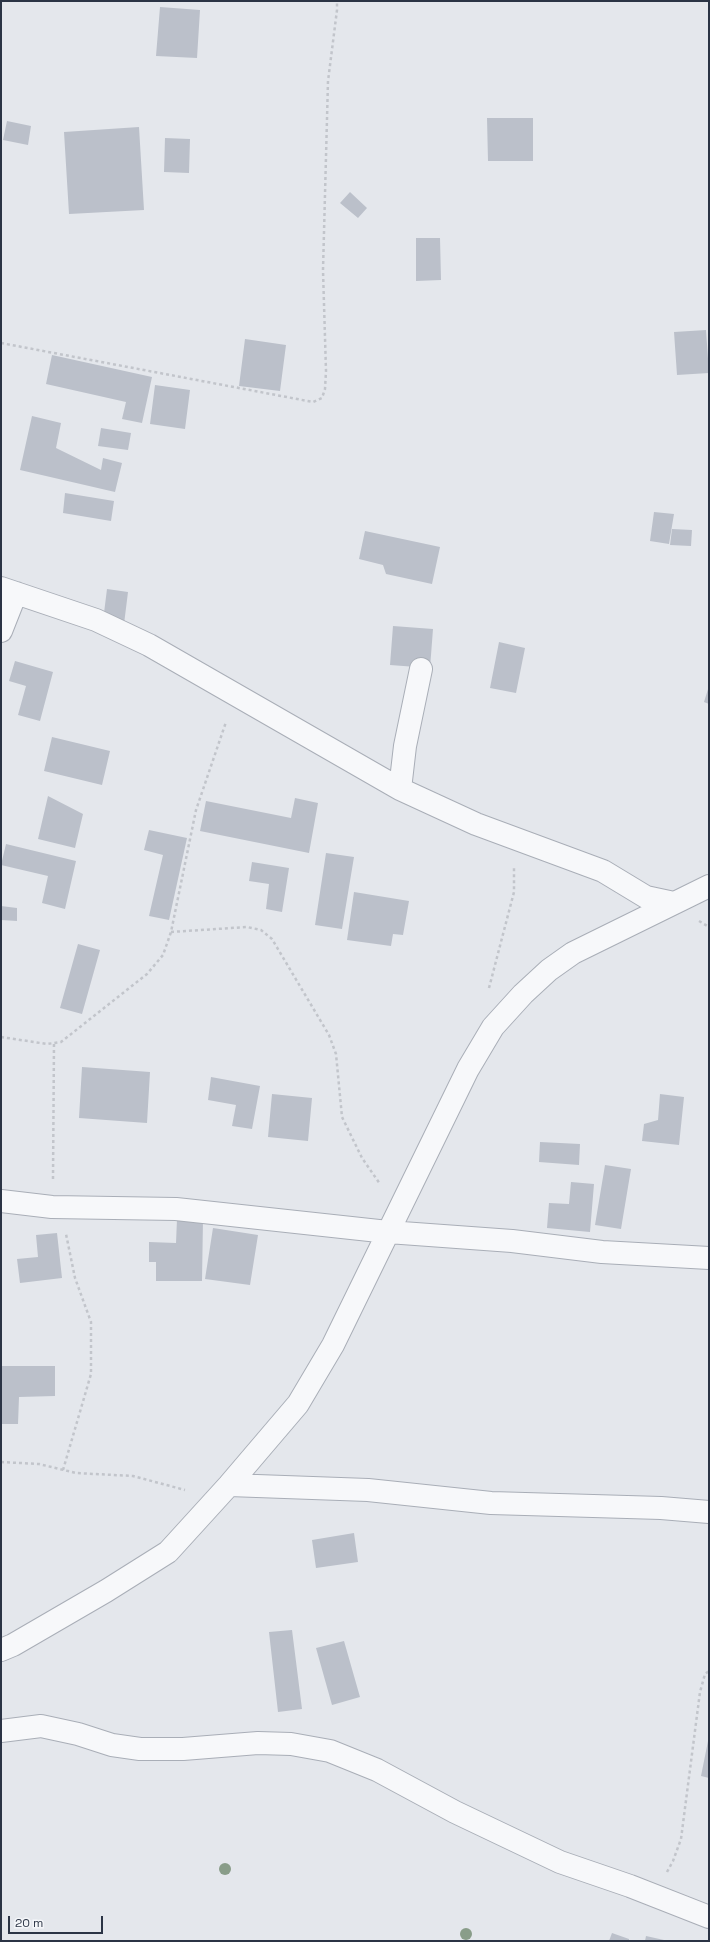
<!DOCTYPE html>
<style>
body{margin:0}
#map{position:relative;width:710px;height:1942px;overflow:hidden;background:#e4e7ec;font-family:"Space Grotesk",sans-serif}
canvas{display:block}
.frame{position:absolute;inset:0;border:2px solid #2b3445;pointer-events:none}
.scale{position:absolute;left:8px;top:1916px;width:95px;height:18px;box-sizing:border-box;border:2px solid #2b3445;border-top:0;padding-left:5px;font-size:12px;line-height:14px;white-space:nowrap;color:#2b3445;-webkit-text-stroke:3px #f4f6f9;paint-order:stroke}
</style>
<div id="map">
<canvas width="710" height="1942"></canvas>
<div class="frame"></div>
<div class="scale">20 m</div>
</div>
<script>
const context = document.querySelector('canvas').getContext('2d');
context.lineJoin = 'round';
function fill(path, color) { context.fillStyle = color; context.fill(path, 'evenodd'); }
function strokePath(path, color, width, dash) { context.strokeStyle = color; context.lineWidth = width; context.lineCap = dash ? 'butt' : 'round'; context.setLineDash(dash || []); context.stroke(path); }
fill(new Path2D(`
 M160 7 200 10 197 58 156 56Z
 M487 118H533V161H488Z
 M7 121 31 126 28 145 3 140Z
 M139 127 144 210 69 214 64 132Z
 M165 138 190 139 189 173 164 172Z
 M350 192 367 208 358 218 340 203Z
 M416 238H440L441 280 416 281Z
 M706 330 709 373 677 375 674 332Z
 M245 339 286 345 280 391 239 386Z
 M52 355 152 377 142 423 122 419 126 402 46 384Z
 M155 385 190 390 185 429 150 424Z
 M32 416 61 423 56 448 101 470 103 458 122 463 115 492 20 470Z
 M101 428 131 433 128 450 98 446Z
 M65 493 114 501 111 521 63 513Z
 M654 512 674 514 669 544 650 541Z
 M672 529 692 530 691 546 670 545Z
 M365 531 440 547 432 584 386 574 383 565 359 559Z
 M107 589 128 592 124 624 103 621Z
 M393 626 433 629 430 668 390 665Z
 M499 642 525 648 516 693 490 688Z
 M15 661 53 672 40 721 18 715 26 686 9 681Z
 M709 686V704L704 702Z
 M52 737 110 751 102 785 44 771Z
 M48 796 83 814 75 848 38 839Z
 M295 798 318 803 309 853 200 831 206 801 291 818Z
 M149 830 187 838 169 920 149 916 163 855 144 850Z
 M6 844 76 861 65 909 42 903 48 876 1 865Z
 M326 853 354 857 342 929 315 925Z
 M252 862 289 868 282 912 266 909 269 884 249 881Z
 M354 892 409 901 403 935 393 934 391 946 347 940Z
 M1 906 17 908V921L1 920Z
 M78 944 100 950 82 1014 60 1008Z
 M82 1067 150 1072 147 1123 79 1118Z
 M211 1077 260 1086 252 1129 232 1126 236 1105 208 1100Z
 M272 1094 312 1098 308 1141 268 1137Z
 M660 1094 684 1097 679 1145 642 1141 644 1124 658 1120Z
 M540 1142 580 1144 579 1165 539 1162Z
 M605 1165 631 1169 621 1229 595 1225Z
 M571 1182 594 1184 590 1232 547 1228 549 1203 569 1204Z
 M177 1219H203L202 1281H156V1262H149V1242L176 1243Z
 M213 1228 258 1235 250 1285 205 1279Z
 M57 1233 62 1278 20 1283 17 1259 38 1257 36 1235Z
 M1 1366H55V1396L19 1397 18 1424H1Z
 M354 1533 358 1562 316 1568 312 1540Z
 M292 1630 302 1709 278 1712 269 1632Z
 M344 1641 360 1697 332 1705 316 1648Z
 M708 1741H709V1778L701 1776Z
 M612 1933 629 1939V1941H609Z
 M646 1936 664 1940V1941H645Z`), '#bbc0ca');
const street = new Path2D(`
 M1 588 96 620 149 645 400 789 476 824 603 871 646 897 674 903
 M1 631 16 593
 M400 789 405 746 421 669
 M1 1201 52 1207 176 1209 388 1232 512 1241 602 1252 709 1258
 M229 1485 368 1490 491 1503 661 1508 709 1512
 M1 1650 13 1645 106 1591 168 1552 229 1485 298 1404 333 1345 468 1069 493 1027 523 994 549 970 573 953 709 886
 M1 1731 41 1726 78 1734 112 1745 140 1749H183L258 1743 291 1744 330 1751 377 1770 455 1812 560 1862 630 1886 709 1917`);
strokePath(street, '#a9aeb7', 24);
strokePath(new Path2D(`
 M1 343 313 402 322 398 325 389 326 371 323 270 328 81 337 10V1
 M699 921 709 927
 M171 932 247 927 261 930 272 939 329 1035 336 1054 342 1117 362 1158 380 1184
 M489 988 514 892V868
 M1 1037 47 1044 61 1042 147 974 163 955 171 932 196 810 226 722
 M53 1179 54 1043
 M1 1462 39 1464 76 1473 133 1476 185 1490
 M63 1470 91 1374V1322L75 1278 66 1234
 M667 1872 673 1861 681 1839 700 1692 705 1674 709 1671`), '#c2c5cb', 2.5, [3, 3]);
strokePath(street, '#f7f8fa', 22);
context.fillStyle = '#899d89';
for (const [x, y] of [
 [225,1869],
 [466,1934]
]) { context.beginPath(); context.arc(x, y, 6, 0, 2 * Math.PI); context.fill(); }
</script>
